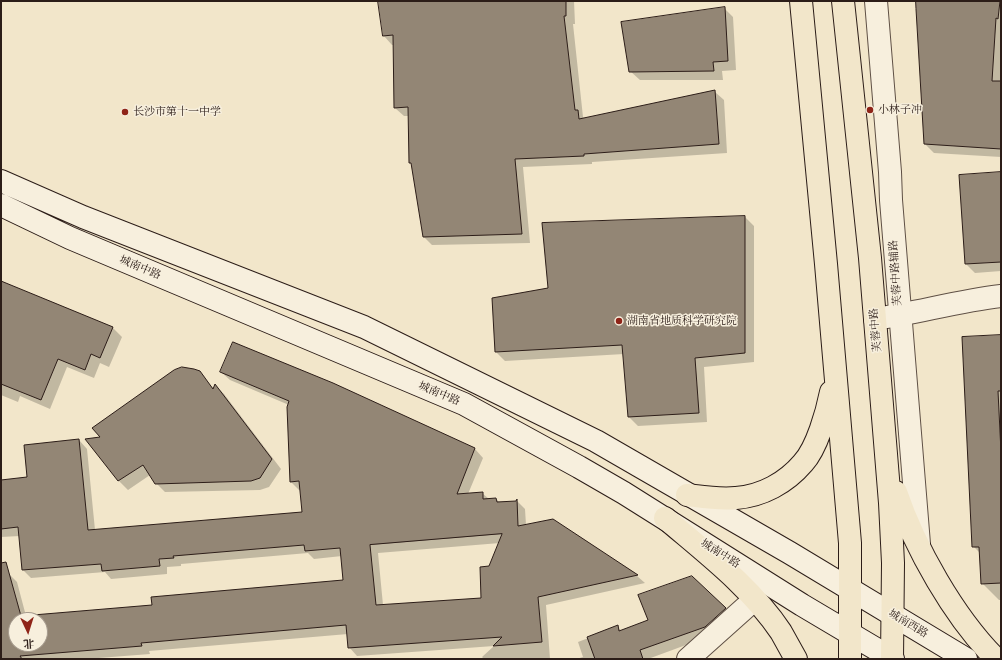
<!DOCTYPE html>
<meta charset="utf-8">
<style>
body{margin:0}
#map{position:relative;width:1002px;height:660px;overflow:hidden;background:#f2e6ca;font-family:"IM FELL French Canon","Noto Serif SC",serif}
canvas{display:block}
.frame{position:absolute;inset:0;border:2px solid #2c1d18;pointer-events:none}
.north{position:absolute;left:8px;top:612px;width:40px;height:40px;box-sizing:border-box;background:#f7efdd;border:1px solid #a69b8e;border-radius:50%;rotate:176deg;font-size:11px;font-weight:700;line-height:16px;text-align:center;color:#2c1d18}
.north::after{content:'';display:block;margin:auto;width:14px;height:18px;background:#8f2418;clip-path:polygon(50% 0,100% 100%,50% 72%,0 100%)}
</style>
<div id="map">
<canvas width="1002" height="660"></canvas>
<div class="frame"></div>
<div class="north">北</div>
</div>
<script>
const context = document.querySelector('canvas').getContext('2d');
context.lineJoin = 'round';
function fill(path, color) { context.fillStyle = color; context.fill(path, 'evenodd'); }
function strokePath(path, color, width, dash) { context.strokeStyle = color; context.lineWidth = width; context.lineCap = dash ? 'butt' : 'round'; context.setLineDash(dash || []); context.stroke(path); }
function write(font, color, halo, rows, align = 'center') {
  context.font = font + ' "IM FELL French Canon","Noto Serif SC",serif'; context.lineWidth = 3; context.setLineDash([]); context.textBaseline = 'middle'; context.strokeStyle = halo; context.fillStyle = color; for (const [text, x, y, turn = 0] of rows) {
    context.save(); context.translate(x, y); context.rotate((+turn || 0) * Math.PI / 180); context.textAlign = isNaN(turn) ? turn : align; if (halo) context.strokeText(text, 0, 0); context.fillText(text, 0, 0); context.restore();
  }
}
fill(new Path2D(`
 M379 1H574L575 24H573L583 117 585 119 715 92 724 100 727 153 592 162V164L523 167 530 243 432 245 423 236 409 116H404L395 108 394 45H392L384 36Z
 M917 1H1001V157L934 153 925 144Z
 M724 8 733 17 736 70 722 71 723 80H640L630 71Z
 M1001 173V271L975 273 966 264 960 176Z
 M745 217 754 226V362L704 367 707 422 638 426 629 417 624 354 505 361 496 352 549 289Z
 M1 282 112 327 122 337 109 367 100 363 94 378 67 367 50 409 20 396 18 402 1 395Z
 M1001 333V600H999L982 583 981 554 973 546Z
 M199 372 214 389 216 386 224 394 281 469 269 487 260 490 165 492 156 483 150 475 128 490 119 481 87 439 102 438Z
 M221 372 475 449 483 458 468 494 482 493 489 499H496L500 503 517 501 525 509 526 525 553 520 637 576 645 583 546 605 550 659H484L482 657 494 646 357 656 349 647 348 634 149 651 150 654 86 659H1V576L9 574 17 582 26 616 153 606 344 581 342 556 314 559 308 553 181 564V566L167 567V574L111 579 105 572 31 578 23 570 20 536 1 537V481L28 478 79 440 87 449 95 530 303 513 301 490H299L291 482 289 405 230 380ZM500 543 490 567 482 598 383 605 378 553ZM16 620H40V644H16Z
 M725 608 733 617 713 635 648 659H576L583 657 578 642 617 627 622 631Z`), '#0003');
const building = new Path2D(`
 M378 1H566V16H564L575 110H578L579 119 715 90 719 144 584 154V156L515 159 522 234 423 237 411 163H409L408 107 394 108 393 35 383 36Z
 M916 1H1000L998 19 996 18 992 81H1001V149L924 144 916 9Z
 M725 7 728 61 713 62 714 71 629 72 621 22Z
 M1001 172V262L965 264 959 175Z
 M745 216V353L695 358 699 413 628 417 622 345 495 352 492 298 548 288 542 223Z
 M1 281 113 327 100 358 91 354 85 370 58 359 41 400 1 384Z
 M1001 335V391H998L1001 452V583L981 584 979 547H972L962 337Z
 M233 342 333 383 475 448 457 494 483 492V499L496 498 497 502 516 501 517 499 518 526 553 519 638 575 538 597 542 642 493 646 502 637 348 648 346 625 141 643 142 646 20 656 22 659H1V563L6 562 21 616 152 605 151 597 343 580 340 548 305 551 304 545 173 556 174 558 159 559 160 566 102 571 101 564 22 570 18 527 1 529V480L27 477 24 445 79 439 88 530 302 512 299 481 290 482 287 407 289 401 220 372ZM502 534 489 566 480 567 481 598 376 605 370 545ZM16 620H40V644H16Z
 M182 367 194 369 200 371 213 389 215 384 272 459 260 478 251 481 155 484 143 465 118 481 85 439 100 437 92 428 174 370Z
 M692 576 726 608 705 627 640 650 643 659H595L587 637 618 625 619 631 648 620 638 595Z`);
fill(building, '#938675');
strokePath(building, '#2c1d18', 1);
const minor = new Path2D(`
 M875 319C917 313 958 301 1001 296
 M688 659 755 599`);
const tertiary = new Path2D(`
 M876 1 890 172 891 200 919 544`);
const secondary = new Path2D(`
 M1 181 83 217 364 327 596 441 790 553 966 659
 M1 205 70 238 464 404 579 467 624 493 802 605 893 659`);
const primary = new Path2D(`
 M801 1 826 264 850 543V659
 M843 1 870 258 890 503 893 563 892 659
 M896 492C915 548 954 617 996 659
 M687 495C703 497 720 500 736 498 762 496 786 483 803 463 817 448 827 412 831 392
 M665 518C706 553 751 587 781 632 786 641 791 650 796 659`);
strokePath(minor, '#5e4f44', 24);
strokePath(tertiary, '#5e4f44', 24);
strokePath(secondary, '#2c1d18', 24);
strokePath(primary, '#2c1d18', 24);
strokePath(minor, '#f7efdd', 22);
strokePath(tertiary, '#f7efdd', 22);
strokePath(secondary, '#f7efdd', 22);
strokePath(primary, '#f2e6ca', 22);
for (const [x, y, r, color] of [
 [870,110,4,"#8f2418"],
 [125,112,4,"#8f2418"],
 [619,321,4,"#8f2418"]
]) { const dot = new Path2D(); dot.arc(x, y, r, 0, 2 * Math.PI); context.fillStyle = color; context.fill(dot); strokePath(dot, '#f7efdd', 1.5); }
write('11px', '#2c1d18', '#f7efdd', [
 ["小林子冲",878,110],
 ["长沙市第十一中学",133,112],
 ["湖南省地质科学研究院",627,321]
], 'left');
write('11px', '#2c1d18', '#f7efdd', [
 ["城南中路",140,268,23],
 ["芙蓉中路辅路",896,273,-94],
 ["芙蓉中路",876,330,-95],
 ["城南中路",439,394,23],
 ["城南中路",720,554,32],
 ["城南西路",908,624,31]
]);
</script>
